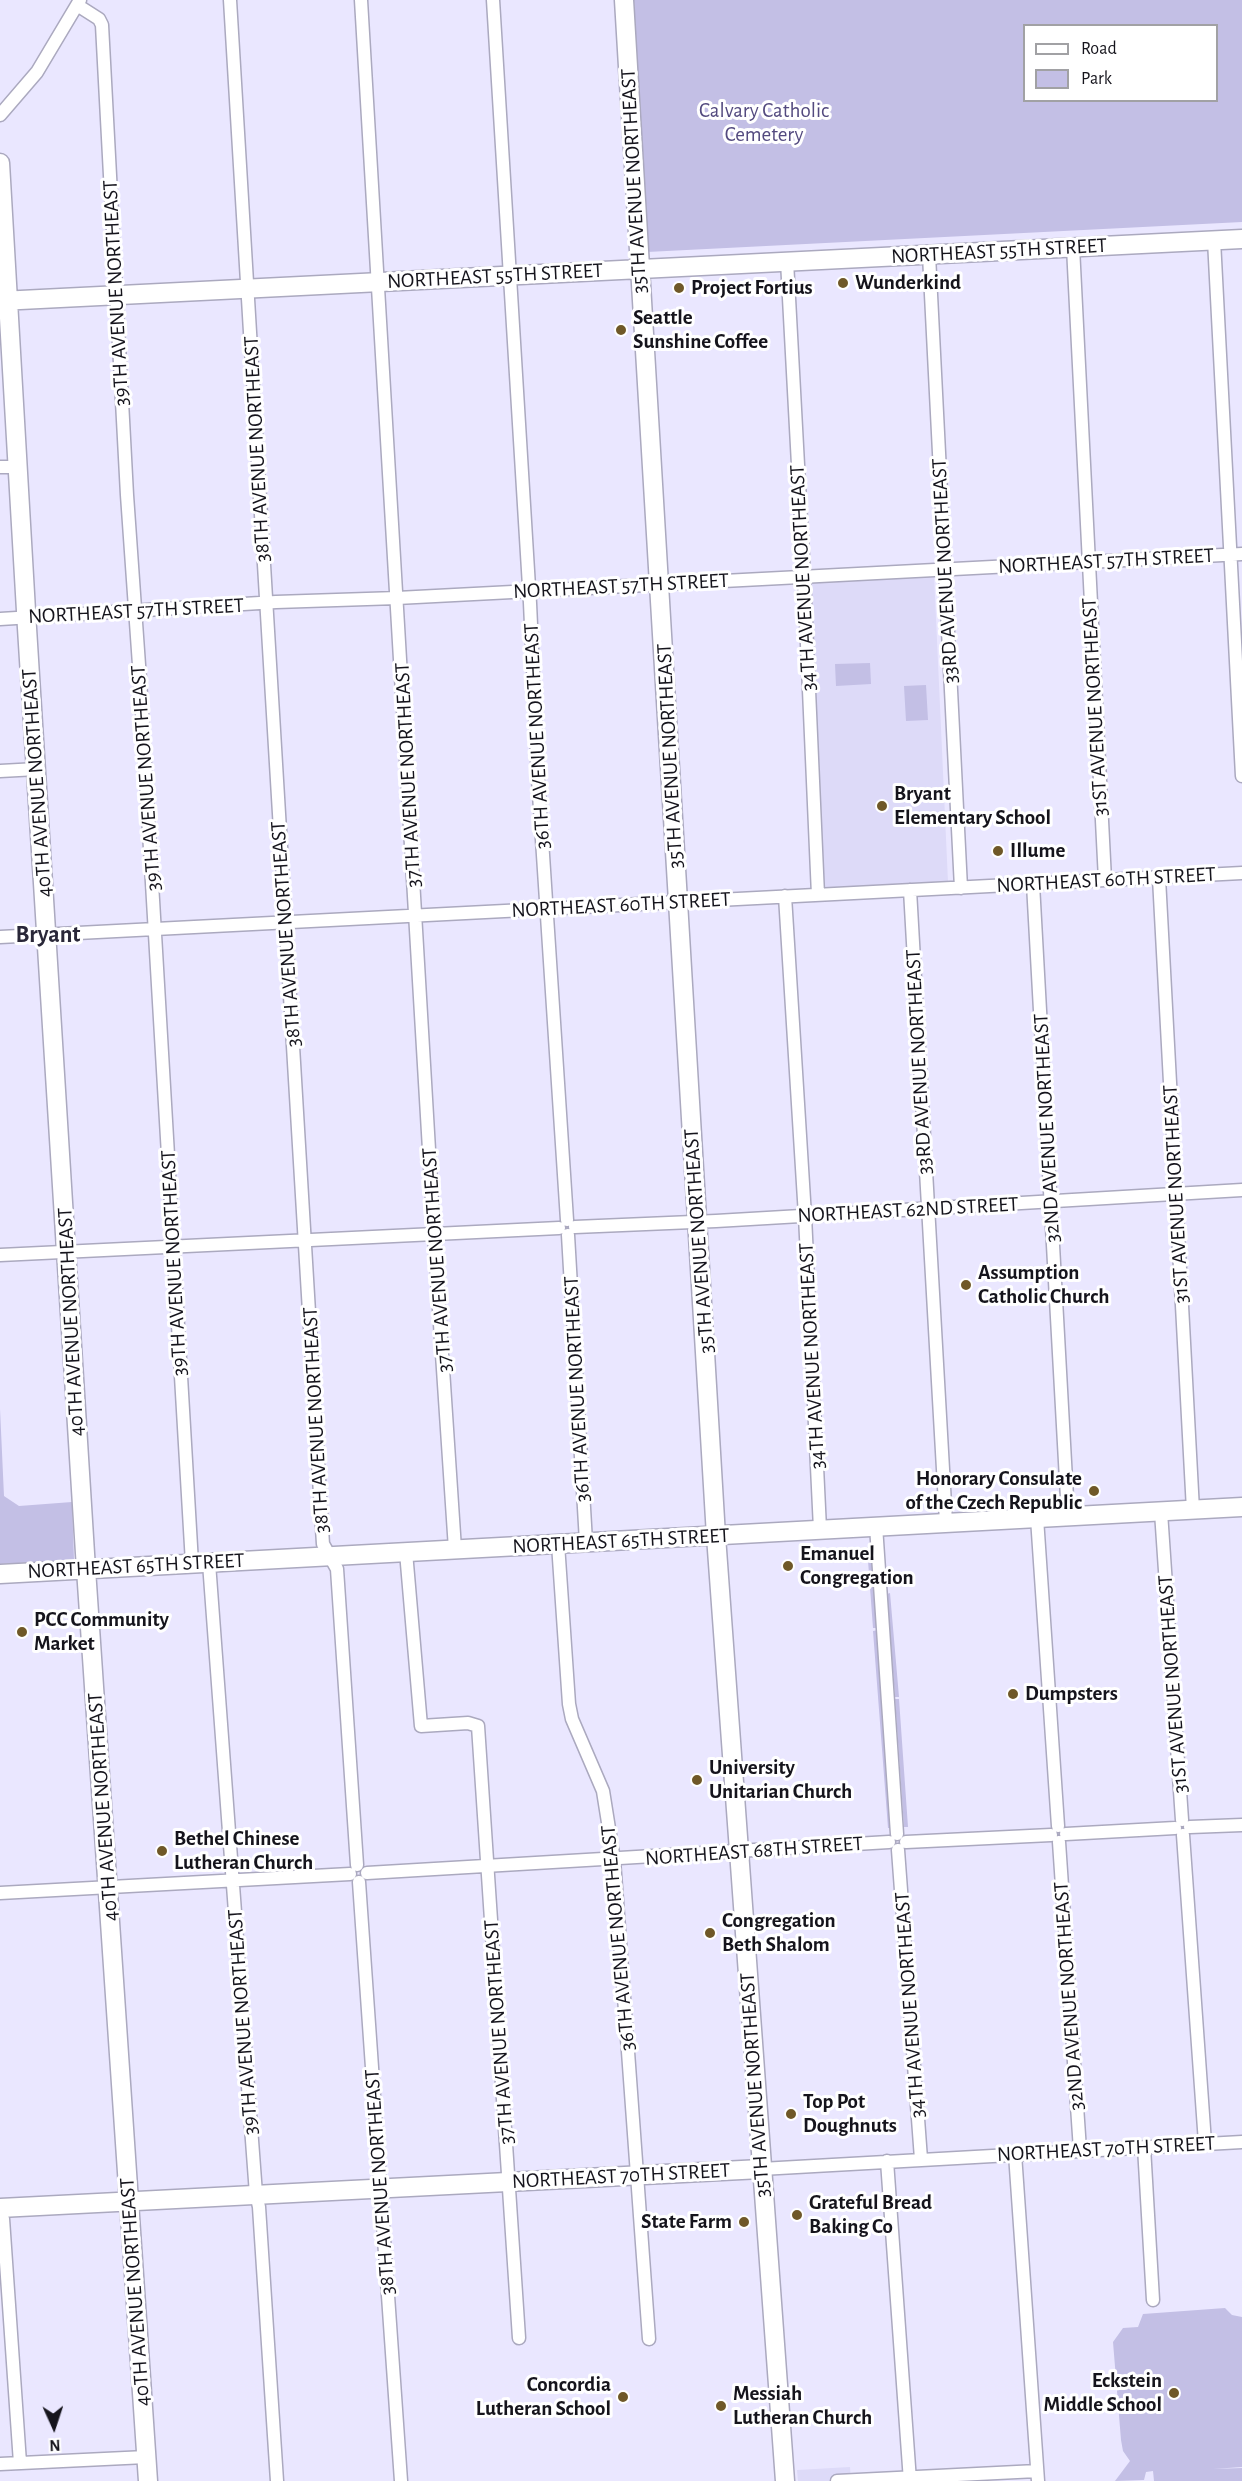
<!DOCTYPE html>
<style>
body{margin:0}
#map{position:relative;width:1242px;height:2481px;overflow:hidden;background:#eae7ff;font-family:"Alegreya Sans",sans-serif}
canvas{display:block}
.legend{position:absolute;left:1023px;top:24px;width:195px;height:78px;box-sizing:border-box;background:#fff;border:2px solid #a1a1a4;margin:0;padding:8px 10px;list-style:none;font-size:18px;color:#15141c}
.legend li{display:flex;align-items:center;gap:12px;height:30px}
.legend b{width:30px;border:2px solid #a1a1a4}
.north{position:absolute;left:24px;top:2397px;width:60px;height:60px;-webkit-text-stroke:4px #fff;paint-order:stroke;rotate:177deg;font-size:16px;font-weight:700;line-height:24px;text-align:center;color:#15141c}
.north::after{content:'';display:block;margin:auto;width:21px;height:27px;background:#15141c;clip-path:polygon(50% 0,100% 100%,50% 72%,0 100%)}
</style>
<div id="map">
<canvas width="1242" height="2481"></canvas>
<ul class="legend">
<li><b style="height:8px;background:#fff"></b>Road</li>
<li><b style="height:16px;background:#c3bfe5"></b>Park</li>
</ul>
<div class="north">N</div>
</div>
<script>
const context = document.querySelector('canvas').getContext('2d');
context.lineJoin = 'round';
function fill(path, color) { context.fillStyle = color; context.fill(path, 'evenodd'); }
function strokePath(path, color, width, dash) { context.strokeStyle = color; context.lineWidth = width; context.lineCap = dash ? 'butt' : 'round'; context.setLineDash(dash || []); context.stroke(path); }
function write(font, color, halo, rows, align = 'center') {
  context.font = font + ' "Alegreya Sans",sans-serif'; context.lineWidth = 6; context.setLineDash([]); context.textBaseline = 'middle'; context.strokeStyle = halo; context.fillStyle = color; for (const [text, x, y, turn = 0] of rows) {
    context.save(); context.translate(x, y); context.rotate((+turn || 0) * Math.PI / 180); context.textAlign = isNaN(turn) ? turn : align; if (halo) context.strokeText(text, 0, 0); context.fillText(text, 0, 0); context.restore();
  }
}
fill(new Path2D(`
 M934 574 948 882 824 889 810 580Z
 M850 2467 851 2481H798L797 2470Z`), '#dddaf8');
fill(new Path2D(`
 M634 0H1242V222L647 252ZM1024 26H1216V100H1024Z
 M870 663 871 684 836 686 835 664Z
 M926 685 928 720 906 721 904 686Z
 M0 1409 4 1496 19 1506 72 1502 74 1560 0 1564Z
 M867 1547H872L877 1628H873Z
 M890 1593 899 1697H895L887 1594Z
 M878 1630 892 1828H888L873 1631Z
 M895 1699H899L908 1827H904Z
 M1225 2308 1232 2315 1242 2317V2467L1213 2469 1242 2468V2481H1154L1153 2471 1146 2472 1144 2480 1115 2481 1130 2461 1123 2451 1121 2440 1113 2342 1123 2328 1138 2327 1143 2314Z`), '#c3bfe5');
const street = new Path2D(`
 M230 0 323 1544 337 1569 357 1865
 M361 0 434 1234 455 1549
 M493 0 530 603 538 779 567 1220
 M77 5 99 19 102 25 127 495 140 679 192 1563
 M0 115 37 72 80 0
 M1214 240 1242 776
 M1073 247 1105 880
 M929 255 961 888
 M787 261 804 576 818 895
 M0 467H17
 M0 619 276 602 397 598 1242 554
 M0 771 37 769
 M1159 878 1193 1510
 M1033 884 1068 1516
 M910 890 946 1522
 M785 896 805 1216 820 1529
 M0 937 1242 873
 M575 1227 716 1221 1242 1190
 M568 1235 586 1542
 M0 1255 559 1228
 M1161 1512 1182 1820
 M1037 1518 1058 1826
 M876 1526 897 1834
 M558 1544 569 1704 572 1719 603 1791 614 1860 649 2339
 M406 1552 421 1726 468 1723 478 1726 519 2338
 M209 1563 256 2194 259 2207 277 2481
 M1190 1827 1242 1825
 M1066 1834 1175 1828
 M1183 1835 1205 2143
 M906 1842 1051 1835
 M1059 1842 1080 2150
 M898 1850 921 2159
 M367 1873 889 1842
 M359 1882 401 2481
 M0 1893 350 1874
 M1144 2147 1153 2300
 M1015 2154 1038 2481
 M887 2161 910 2481
 M761 2169 1242 2142
 M0 2215 3 2219 20 2463
 M0 2464 146 2457
 M837 2481 1037 2471`);
const secondary = new Path2D(`
 M624 0 716 1536 785 2481
 M0 163 27 628 86 1569 148 2481
 M0 301 1242 239
 M0 1574 1242 1507
 M0 2208 761 2169`);
strokePath(street, '#aba9bf', 15);
strokePath(secondary, '#aba9bf', 21);
strokePath(street, '#fff', 12);
strokePath(secondary, '#fff', 18);
for (const [x, y, r, color] of [
 [843,283,6,"#6f5828"],
 [679,288,6,"#6f5828"],
 [621,330,6,"#6f5828"],
 [882,806,6,"#6f5828"],
 [998,851,6,"#6f5828"],
 [966,1285,6,"#6f5828"],
 [1094,1491,6,"#6f5828"],
 [788,1566,6,"#6f5828"],
 [22,1632,6,"#6f5828"],
 [1013,1694,6,"#6f5828"],
 [697,1780,6,"#6f5828"],
 [162,1851,6,"#6f5828"],
 [710,1933,6,"#6f5828"],
 [791,2114,6,"#6f5828"],
 [797,2215,6,"#6f5828"],
 [744,2222,6,"#6f5828"],
 [1174,2393,6,"#6f5828"],
 [623,2397,6,"#6f5828"],
 [721,2406,6,"#6f5828"]
]) { const dot = new Path2D(); dot.arc(x, y, r, 0, 2 * Math.PI); context.fillStyle = color; context.fill(dot); strokePath(dot, '#fff', 2); }
write('21px', '#534a7f', '#fff', [
 ["Calvary Catholic",764,111],
 ["Cemetery",764,135]
]);
write('21px', '#15141c', '#fff', [
 ["35TH AVENUE NORTHEAST",634,181,-93],
 ["NORTHEAST 55TH STREET",999,251,-3],
 ["NORTHEAST 55TH STREET",495,276,-3],
 ["39TH AVENUE NORTHEAST",116,293,-93],
 ["38TH AVENUE NORTHEAST",257,449,-93],
 ["NORTHEAST 57TH STREET",1106,561,-3],
 ["33RD AVENUE NORTHEAST",945,571,-93],
 ["34TH AVENUE NORTHEAST",803,578,-93],
 ["NORTHEAST 57TH STREET",621,586,-3],
 ["NORTHEAST 57TH STREET",136,611,-3],
 ["31ST AVENUE NORTHEAST",1095,707,-93],
 ["36TH AVENUE NORTHEAST",537,736,-93],
 ["35TH AVENUE NORTHEAST",670,756,-93],
 ["37TH AVENUE NORTHEAST",408,775,-93],
 ["39TH AVENUE NORTHEAST",146,778,-94],
 ["40TH AVENUE NORTHEAST",37,783,-94],
 ["NORTHEAST 60TH STREET",1106,880,-3],
 ["NORTHEAST 60TH STREET",621,905,-3],
 ["38TH AVENUE NORTHEAST",286,934,-94],
 ["33RD AVENUE NORTHEAST",919,1062,-93],
 ["32ND AVENUE NORTHEAST",1047,1128,-93],
 ["31ST AVENUE NORTHEAST",1176,1194,-93],
 ["NORTHEAST 62ND STREET",908,1210,-3],
 ["35TH AVENUE NORTHEAST",699,1241,-94],
 ["37TH AVENUE NORTHEAST",437,1260,-94],
 ["39TH AVENUE NORTHEAST",174,1263,-93],
 ["40TH AVENUE NORTHEAST",71,1322,-93],
 ["34TH AVENUE NORTHEAST",812,1356,-93],
 ["36TH AVENUE NORTHEAST",577,1389,-93],
 ["38TH AVENUE NORTHEAST",316,1420,-93],
 ["NORTHEAST 65TH STREET",621,1541,-3],
 ["NORTHEAST 65TH STREET",136,1566,-3],
 ["31ST AVENUE NORTHEAST",1173,1684,-94],
 ["40TH AVENUE NORTHEAST",103,1807,-94],
 ["NORTHEAST 68TH STREET",754,1851,-4],
 ["36TH AVENUE NORTHEAST",618,1938,-95],
 ["32ND AVENUE NORTHEAST",1069,1996,-94],
 ["34TH AVENUE NORTHEAST",910,2005,-94],
 ["39TH AVENUE NORTHEAST",243,2022,-94],
 ["37TH AVENUE NORTHEAST",499,2032,-94],
 ["35TH AVENUE NORTHEAST",755,2085,-94],
 ["NORTHEAST 70TH STREET",1106,2149,-3],
 ["NORTHEAST 70TH STREET",621,2176,-3],
 ["38TH AVENUE NORTHEAST",380,2182,-94],
 ["40TH AVENUE NORTHEAST",135,2292,-94]
]);
write('bold 21px', '#15141c', '#fff', [
 ["Wunderkind",855,283],
 ["Project Fortius",691,288],
 ["Seattle",633,318],
 ["Sunshine Coffee",633,342],
 ["Bryant",894,794],
 ["Elementary School",894,818],
 ["Illume",1010,851],
 ["Assumption",978,1273],
 ["Catholic Church",978,1297],
 ["Honorary Consulate",1082,1479,"right"],
 ["of the Czech Republic",1082,1503,"right"],
 ["Emanuel",800,1554],
 ["Congregation",800,1578],
 ["PCC Community",34,1620],
 ["Market",34,1644],
 ["Dumpsters",1025,1694],
 ["University",709,1768],
 ["Unitarian Church",709,1792],
 ["Bethel Chinese",174,1839],
 ["Lutheran Church",174,1863],
 ["Congregation",722,1921],
 ["Beth Shalom",722,1945],
 ["Top Pot",803,2102],
 ["Doughnuts",803,2126],
 ["Grateful Bread",809,2203],
 ["Baking Co",809,2227],
 ["State Farm",732,2222,"right"],
 ["Eckstein",1162,2381,"right"],
 ["Middle School",1162,2405,"right"],
 ["Concordia",611,2385,"right"],
 ["Lutheran School",611,2409,"right"],
 ["Messiah",733,2394],
 ["Lutheran Church",733,2418]
], 'left');
write('bold 24px', '#292738', '#fff', [
 ["Bryant",48,935]
]);
</script>
